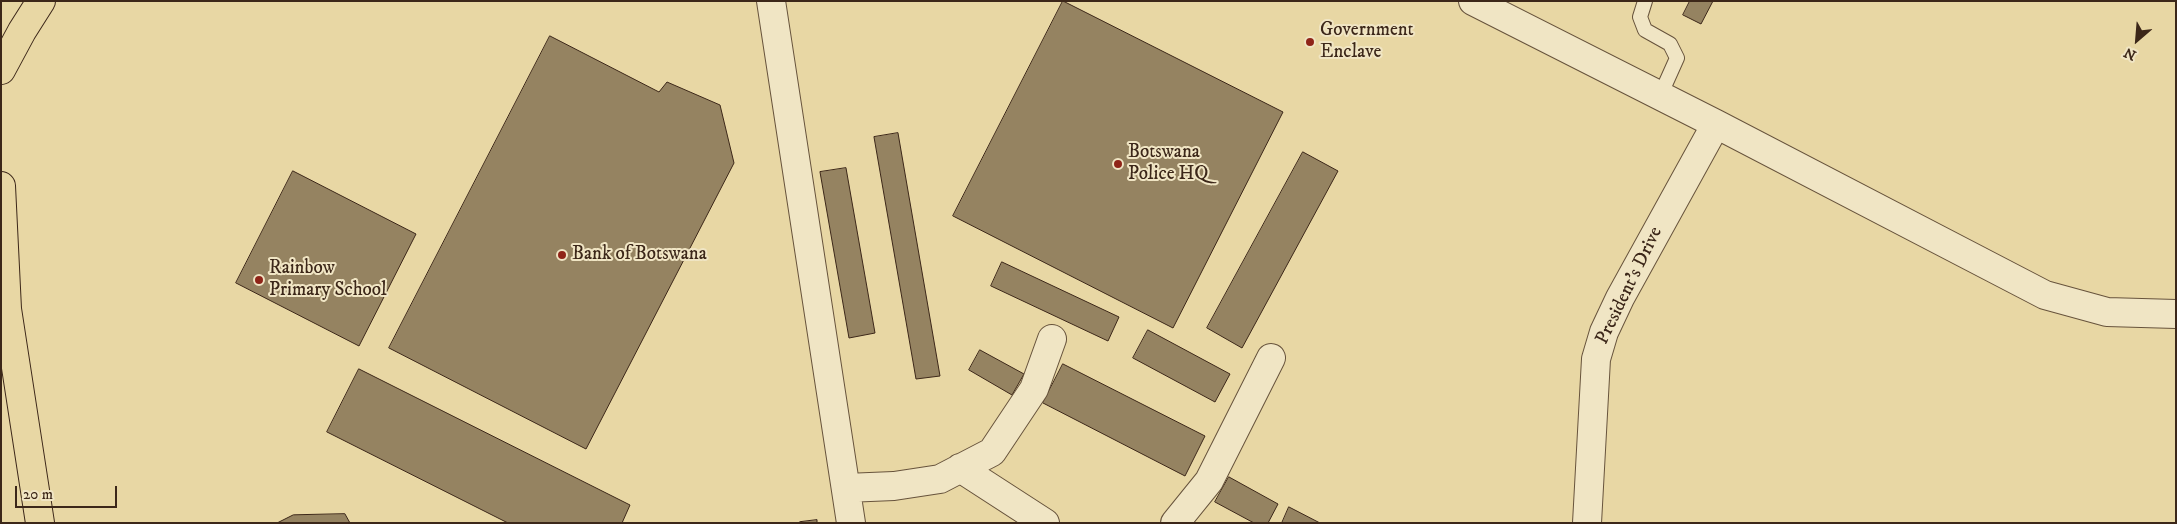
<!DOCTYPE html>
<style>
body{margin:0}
#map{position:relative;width:2177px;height:524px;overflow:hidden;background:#e8d7a4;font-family:"IM FELL DW Pica",serif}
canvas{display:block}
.frame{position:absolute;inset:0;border:2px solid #3c2719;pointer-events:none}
.north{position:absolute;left:2112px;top:15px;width:50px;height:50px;-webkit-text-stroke:4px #f0e5c4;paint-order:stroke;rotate:207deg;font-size:14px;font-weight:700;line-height:20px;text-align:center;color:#3c2719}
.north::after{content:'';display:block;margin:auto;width:18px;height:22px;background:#3c2719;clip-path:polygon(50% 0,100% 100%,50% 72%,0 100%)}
.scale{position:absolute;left:15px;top:486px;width:102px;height:22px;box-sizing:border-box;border:2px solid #3c2719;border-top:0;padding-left:6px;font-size:15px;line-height:18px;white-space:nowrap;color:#3c2719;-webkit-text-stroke:4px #f0e5c4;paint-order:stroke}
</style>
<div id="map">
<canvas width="2177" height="524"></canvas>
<div class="frame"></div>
<div class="north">N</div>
<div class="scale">20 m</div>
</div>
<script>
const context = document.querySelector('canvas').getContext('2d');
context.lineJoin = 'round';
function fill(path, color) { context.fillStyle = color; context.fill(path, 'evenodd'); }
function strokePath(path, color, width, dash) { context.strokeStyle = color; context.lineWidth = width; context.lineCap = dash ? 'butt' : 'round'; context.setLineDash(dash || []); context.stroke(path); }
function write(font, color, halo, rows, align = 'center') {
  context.font = font + ' "IM FELL DW Pica",serif'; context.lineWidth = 4; context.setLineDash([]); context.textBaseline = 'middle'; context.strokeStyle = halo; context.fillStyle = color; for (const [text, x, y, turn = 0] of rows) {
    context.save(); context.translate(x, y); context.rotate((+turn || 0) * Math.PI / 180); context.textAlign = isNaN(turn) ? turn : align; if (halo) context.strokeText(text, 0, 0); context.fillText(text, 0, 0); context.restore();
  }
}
const building = new Path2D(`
 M1063 1 1283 112 1173 328 953 216Z
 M1690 1H1713L1701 24 1683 15Z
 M550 36 659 92 667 82 720 105 734 163 586 449 389 348Z
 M898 133 940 376 916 379 874 137Z
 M1303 152 1338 171 1242 348 1207 328Z
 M846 168 875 333 849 338 820 172Z
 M293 171 416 234 359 346 236 283Z
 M1002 262 1119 317 1108 341 991 286Z
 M1148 330 1230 374 1215 402 1133 358Z
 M980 350 1024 374 1012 395 969 370Z
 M1063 364 1205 436 1185 476 1043 403Z
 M359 369 630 505 622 523H508L327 432Z
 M1229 477 1278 504 1268 523H1254L1215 502Z
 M1289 507 1320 523H1282Z
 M345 514 350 523H277L293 515Z
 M817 520V523H801L800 522Z`);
fill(building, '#958361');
strokePath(building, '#3c2719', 1);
const service = new Path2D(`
 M1645 1 1640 17 1645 30 1670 44 1677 58 1660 96`);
const minor = new Path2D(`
 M771 1 851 523
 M1473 1 1716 124 2045 295 2107 312 2176 314
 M960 468 1045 523
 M846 488 894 486 940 479 992 452 1034 389 1052 339
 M1175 523 1209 481 1271 358
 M1587 523 1596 359 1604 332 1620 298 1716 124`);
const primary = new Path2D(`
 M1 70 22 31 41 1
 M1 186 7 309 40 523`);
strokePath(service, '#67533c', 16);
strokePath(minor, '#67533c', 30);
strokePath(primary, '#3c2719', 30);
strokePath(service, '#f0e5c4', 14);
strokePath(minor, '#f0e5c4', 28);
strokePath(primary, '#e8d7a4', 28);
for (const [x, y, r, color] of [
 [1310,42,5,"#8f2418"],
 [1118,164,5,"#8f2418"],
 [562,255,5,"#8f2418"],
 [259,280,5,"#8f2418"]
]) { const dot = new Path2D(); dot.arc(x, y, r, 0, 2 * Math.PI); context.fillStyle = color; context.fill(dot); strokePath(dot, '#f0e5c4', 2); }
write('19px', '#3c2719', '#f0e5c4', [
 ["Government",1320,31],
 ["Enclave",1320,53],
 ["Botswana",1128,153],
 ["Police HQ",1128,175],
 ["Bank of Botswana",572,255],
 ["Rainbow",269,269],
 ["Primary School",269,291]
], 'left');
write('19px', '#3c2719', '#f0e5c4', [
 ["President's Drive",1630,286,-64]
]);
</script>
